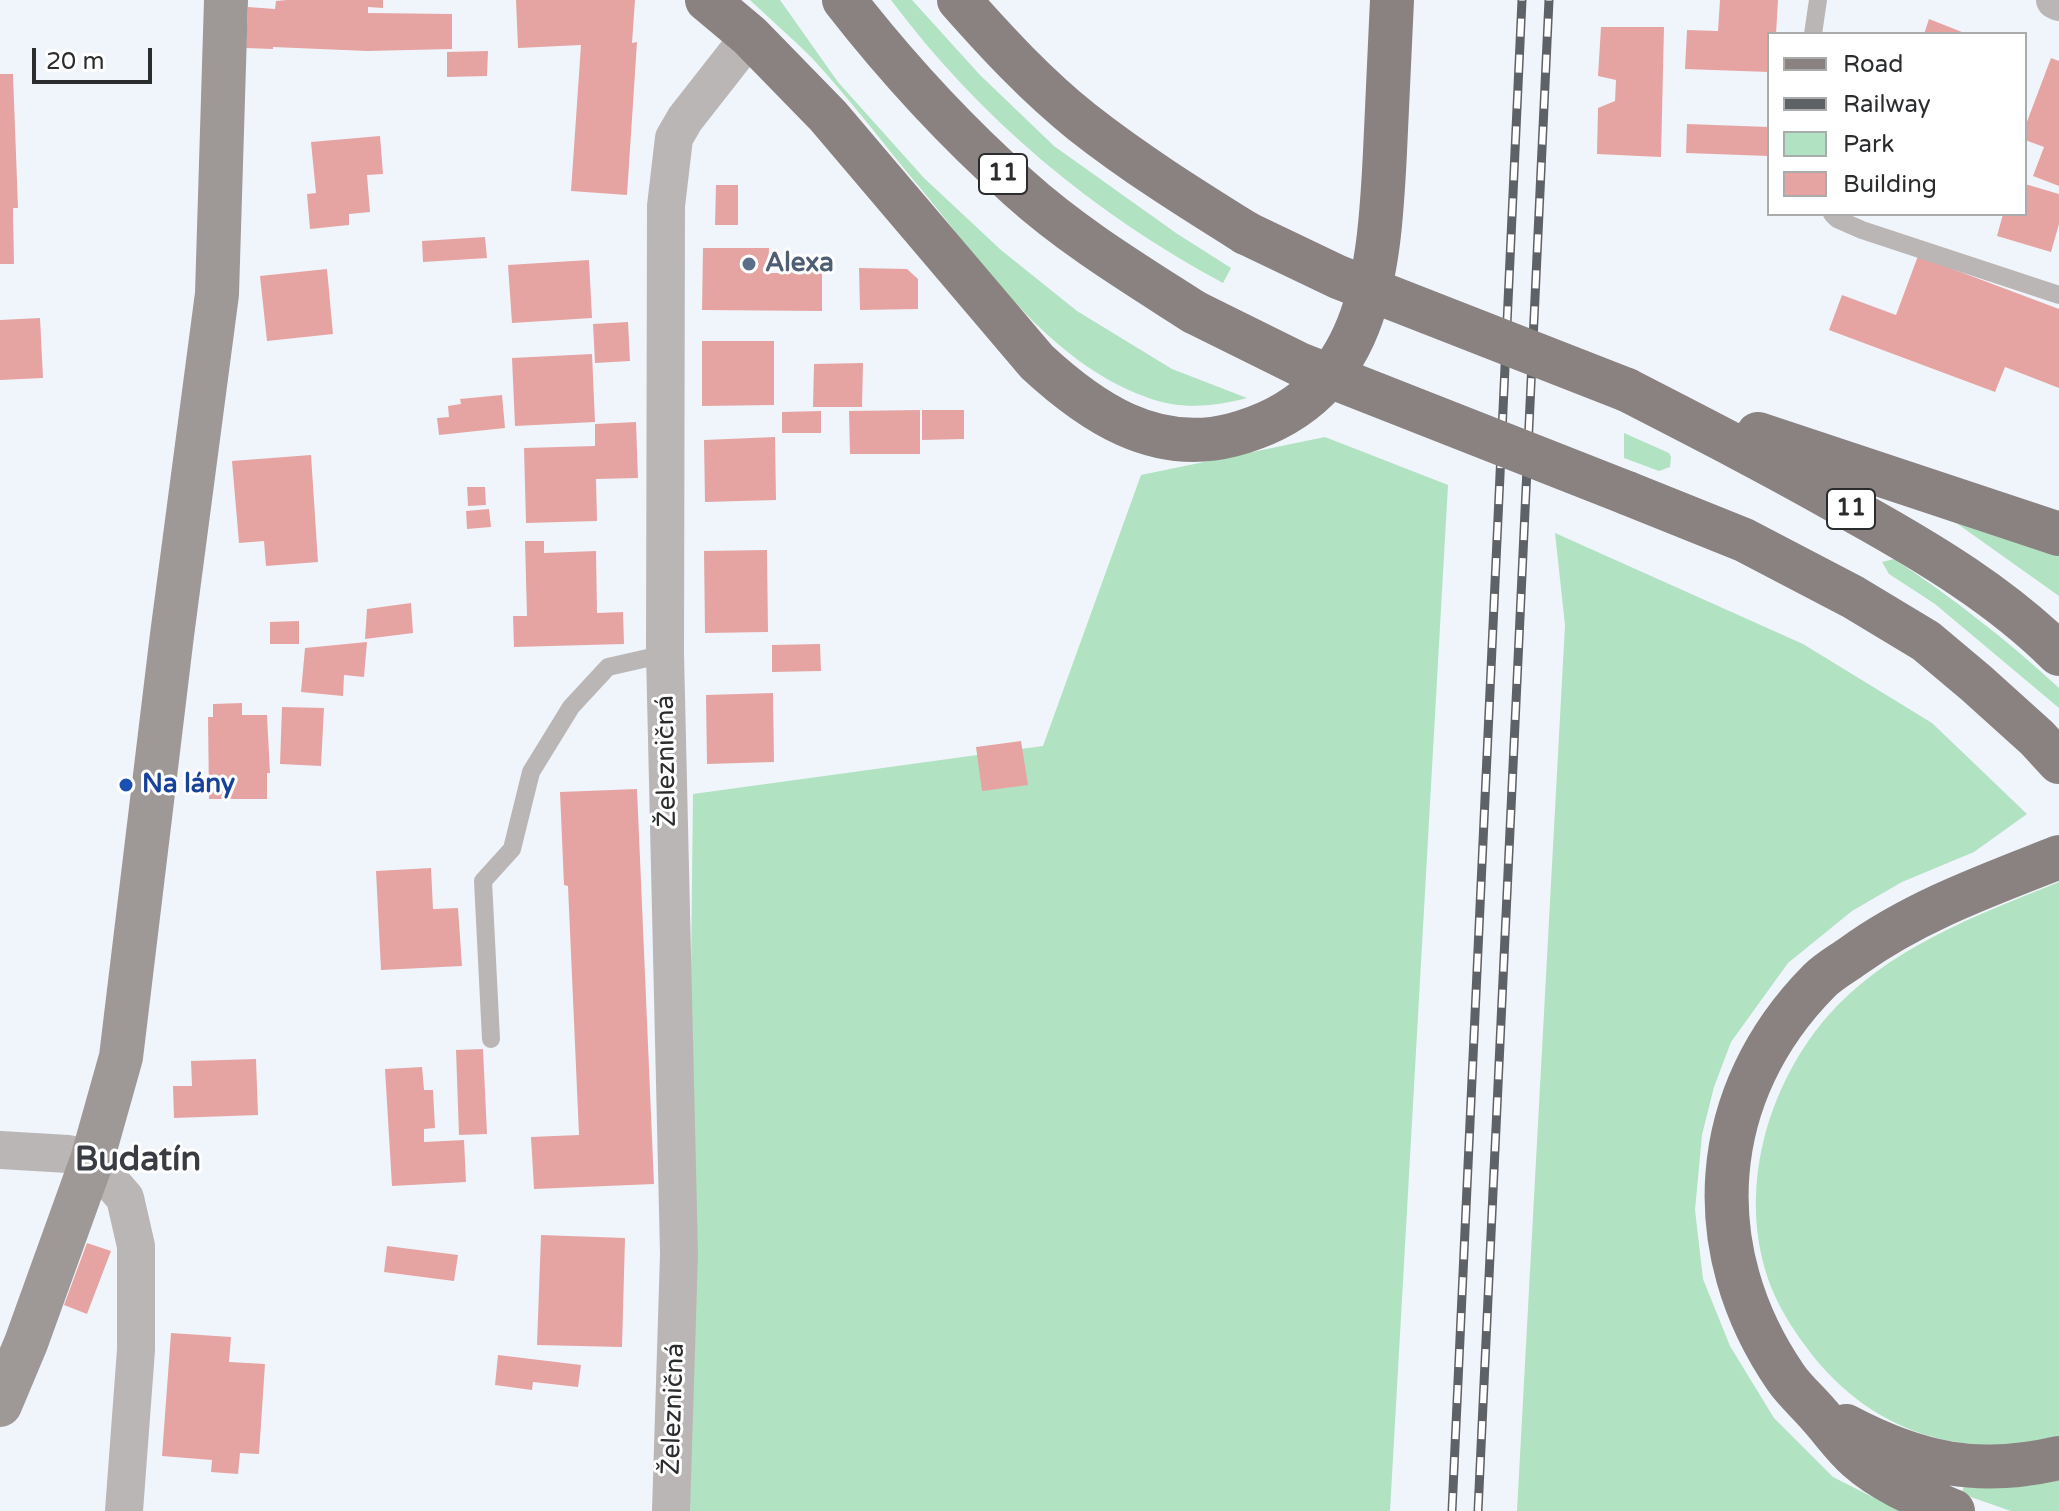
<!DOCTYPE html>
<meta charset="utf-8">
<style>
body{margin:0}
#map{position:relative;width:2059px;height:1511px;overflow:hidden;background:#f0f5fc;font-family:"Varela Round",sans-serif}
canvas{display:block}
.legend{position:absolute;left:1767px;top:32px;width:260px;height:184px;box-sizing:border-box;background:#fff;border:2px solid #aaabab;margin:0;padding:10px 14px;list-style:none;font-size:24px;color:#2a2c2e}
.legend li{display:flex;align-items:center;gap:16px;height:40px}
.legend b{width:40px;border:2px solid #aaabab}
.scale{position:absolute;left:32px;top:48px;width:120px;height:36px;box-sizing:border-box;border:4px solid #2a2c2e;border-top:0;padding-left:10px;font-size:24px;line-height:28px;white-space:nowrap;color:#2a2c2e;-webkit-text-stroke:6px #fff;paint-order:stroke}
</style>
<div id="map">
<canvas width="2059" height="1511"></canvas>
<ul class="legend">
<li><b style="height:10px;background:#8a8281"></b>Road</li>
<li><b style="height:10px;background:#5e6165"></b>Railway</li>
<li><b style="height:22px;background:#b1e2c1"></b>Park</li>
<li><b style="height:22px;background:#e5a4a2"></b>Building</li>
</ul>
<div class="scale">20 m</div>
</div>
<script>
const context = document.querySelector('canvas').getContext('2d');
context.lineJoin = 'round';
function fill(path, color) { context.fillStyle = color; context.fill(path, 'evenodd'); }
function strokePath(path, color, width, dash) { context.strokeStyle = color; context.lineWidth = width; context.lineCap = dash ? 'butt' : 'round'; context.setLineDash(dash || []); context.stroke(path); }
function write(font, color, halo, rows, align = 'center') {
  context.font = font + ' "Varela Round",sans-serif'; context.lineWidth = 6; context.setLineDash([]); context.textBaseline = 'middle'; context.strokeStyle = halo; context.fillStyle = color; for (const [text, x, y, turn = 0] of rows) {
    context.save(); context.translate(x, y); context.rotate((+turn || 0) * Math.PI / 180); context.textAlign = isNaN(turn) ? turn : align; if (halo) context.strokeText(text, 0, 0); context.fillText(text, 0, 0); context.restore();
  }
}
fill(new Path2D(`
 M750 0H780L838 82 924 178 1001 250 1077 311 1172 369 1247 398C1212 407 1180 410 1146 397 1049 362 984 265 921 189 885 146 850 99 812 58 792 38 770 19 750 0Z
 M891 0H912L980 75 1054 146 1176 233 1231 268 1223 283C1094 214 979 118 891 0Z
 M1624 433 1669 453 1671 457 1670 467 1659 471 1624 458Z
 M1325 437 1448 485 1390 1511H685L693 794 1043 746 1141 475Z
 M1938 510 2059 547V596Z
 M1555 533 1803 644 1932 723 2027 814 1974 852 1902 882 1852 911 1788 963 1731 1042 1714 1087 1702 1135 1695 1210 1703 1279 1730 1346 1774 1418 1833 1477 1900 1511H1517L1565 625Z
 M1894 559C1953 598 2007 640 2059 688V708L1935 604 1889 574 1882 562Z
 M2059 882V1442C2016 1444 1974 1449 1933 1437 1884 1424 1840 1392 1810 1352 1797 1335 1784 1316 1775 1296 1734 1204 1763 1092 1826 1018 1885 949 1977 915 2059 882Z
 M2059 1480V1511H2011L1962 1494 1964 1484Z`), '#b1e2c1');
fill(new Path2D(`
 M287 0H383V8L368 7V13L452 14V49L367 51 273 47V49L246 48 248 7 275 9 276 1Z
 M516 0H635L632 43 637 42 627 195 571 191 581 45 518 48Z
 M1720 0H1778L1776 34H1769V72L1685 69 1687 30 1718 31Z
 M1929 19 1967 34H1924Z
 M1601 27H1664L1661 157 1597 154 1598 108 1615 101 1616 80 1598 76Z
 M488 51 487 76 447 77V52Z
 M2051 58 2059 61V186L2033 176 2044 147 2025 140V127Z
 M0 74H13L18 208H13L14 264H0Z
 M1687 124 1769 127V156L1686 153Z
 M380 136 383 174 367 175 370 212 349 214V225L310 229 307 194 316 193 311 142Z
 M2025 184 2059 194V224L2051 252 1997 236 2003 214H2025Z
 M716 185H738V225H715Z
 M485 237 487 258 423 262 422 241Z
 M703 248H769L768 273H784V260L822 261V311L702 310Z
 M1918 256 2059 309V388L2005 367 1995 392 1829 330 1842 295 1896 315Z
 M589 260 592 318 512 323 508 265Z
 M859 268 907 269 918 279V309L860 310Z
 M327 269 333 334 267 341 260 276Z
 M40 318 43 378 0 380V320Z
 M628 322 630 361 595 363 593 324Z
 M702 341H774V405L702 406Z
 M592 354 595 422 515 426 512 358Z
 M863 363 862 407H813L814 364Z
 M502 395 505 428 439 435 437 418 449 417 448 406 461 404 460 399Z
 M920 410V454H850L849 411Z
 M922 410H964V439L922 440Z
 M821 411V433H782V412Z
 M636 422 638 478 596 479 597 521 526 523 524 448 595 446V424Z
 M775 437 776 500 705 502 704 440Z
 M311 455 318 562 266 566 264 541 239 543 232 461Z
 M467 487H485L486 505 468 506Z
 M489 509 491 527 467 529 466 511Z
 M525 541H544V553L596 551 597 613 623 612 624 644 514 647 513 616H527Z
 M767 550 768 632 705 633 704 551Z
 M411 603 413 633 365 639 367 609Z
 M299 621V644H270V622Z
 M367 642 364 677 344 675 343 696 301 692 305 648Z
 M820 644 821 671 772 672V645Z
 M773 693 774 762 707 764 706 695Z
 M242 703V715H267L270 773H267V799H209L208 717H213V704Z
 M282 707 324 708 321 766 280 764Z
 M1021 741 1028 785 982 791 976 747Z
 M637 789 654 1184 534 1189 531 1137 579 1135 568 886 564 885 560 792Z
 M431 868 433 909 458 908 462 966 381 970 376 871Z
 M483 1049 487 1134 459 1135 456 1050Z
 M256 1059 258 1115 174 1118 173 1086H192L191 1061Z
 M422 1067 424 1090H433L435 1128 424 1129V1142L464 1140 466 1182 392 1186 385 1069Z
 M541 1235 625 1238 622 1347 537 1345Z
 M87 1243 111 1251 87 1314 64 1305Z
 M387 1246 458 1255 454 1281 384 1272Z
 M171 1333 231 1337 229 1362 265 1364 259 1454 240 1453 238 1474 211 1472 212 1460 162 1456Z
 M498 1355 581 1365 578 1387 533 1382 532 1390 495 1385Z`), '#e5a4a2');
strokePath(new Path2D(`
 M1813 34 1818 0
 M1832 214 1837 219 1862 230 2059 295
 M491 1039 483 881 512 849 531 772 571 707 608 667 665 654`), '#bbb6b6', 18);
strokePath(new Path2D(`
 M2055 0 2059 2
 M0 1150 68 1154 92 1160 125 1198 136 1246V1350L124 1511
 M671 1511 679 1254 665 654 666 206 674 138 685 119 750 36`), '#bbb6b6', 38);
strokePath(new Path2D(`
 M0 1405 26 1343 92 1160 121 1057 172 635 217 294 226 0`), '#9e9897', 44);
strokePath(new Path2D(`
 M707 0 750 36 828 116 1037 362C1090 411 1154 455 1232 435 1371 399 1379 272 1385 152 1387 101 1390 51 1392 0
 M844 0C897 68 955 131 1019 188 1072 236 1135 274 1194 312
 M959 0C997 43 1037 86 1082 122 1134 163 1190 198 1246 233
 M1627 390C1705 430 1783 470 1859 514 1929 553 2002 597 2059 654
 M1758 434 2059 534
 M1627 493 1744 540 1853 597 1926 641 1976 683 2037 738 2059 762
 M1846 1426C1918 1464 1979 1477 2059 1458
 M1953 1511C1921 1497 1885 1483 1858 1459 1843 1446 1831 1428 1818 1414 1808 1402 1795 1391 1786 1378 1697 1249 1708 1093 1819 981 1829 971 1842 964 1853 956 1915 911 1988 885 2059 857`), '#8a8281', 44);
const rail = new Path2D(`
 M1452 1511 1522 0
 M1478 1511 1549 0`);
strokePath(rail, '#5e6165', 9);
strokePath(rail, '#fff', 6, [18]);
strokePath(new Path2D(`
 M1246 233 1338 277 1627 390
 M1194 312 1299 364 1627 493`), '#8a8281', 44);
for (const [x, y, r, color] of [
 [749,264,8,"#5c6f8a"],
 [126,785,8,"#1a4fb4"]
]) { const dot = new Path2D(); dot.arc(x, y, r, 0, 2 * Math.PI); context.fillStyle = color; context.fill(dot); strokePath(dot, '#fff', 3); }
for (const [x, y, w] of [
 [1003,174,48],
 [1851,509,48]
]) { const box = new Path2D(); box.roundRect(x - w / 2, y - 20, w, 40, 6); context.fillStyle = '#fff'; context.fill(box); strokePath(box, '#2a2c2e', 2); }
write('bold 24px', '#2a2c2e', null, [
 ["11",1003,174],
 ["11",1851,509]
]);
write('bold 26px', '#4e5e75', '#fff', [
 ["Alexa",765,264]
], 'left');
write('26px', '#2a2c2e', '#fff', [
 ["Železničná",667,761,-91],
 ["Železničná",674,1409,-88]
]);
write('bold 26px', '#164399', '#fff', [
 ["Na lány",142,785]
], 'left');
write('bold 34px', '#393c42', '#fff', [
 ["Budatín",138,1161]
]);
</script>
